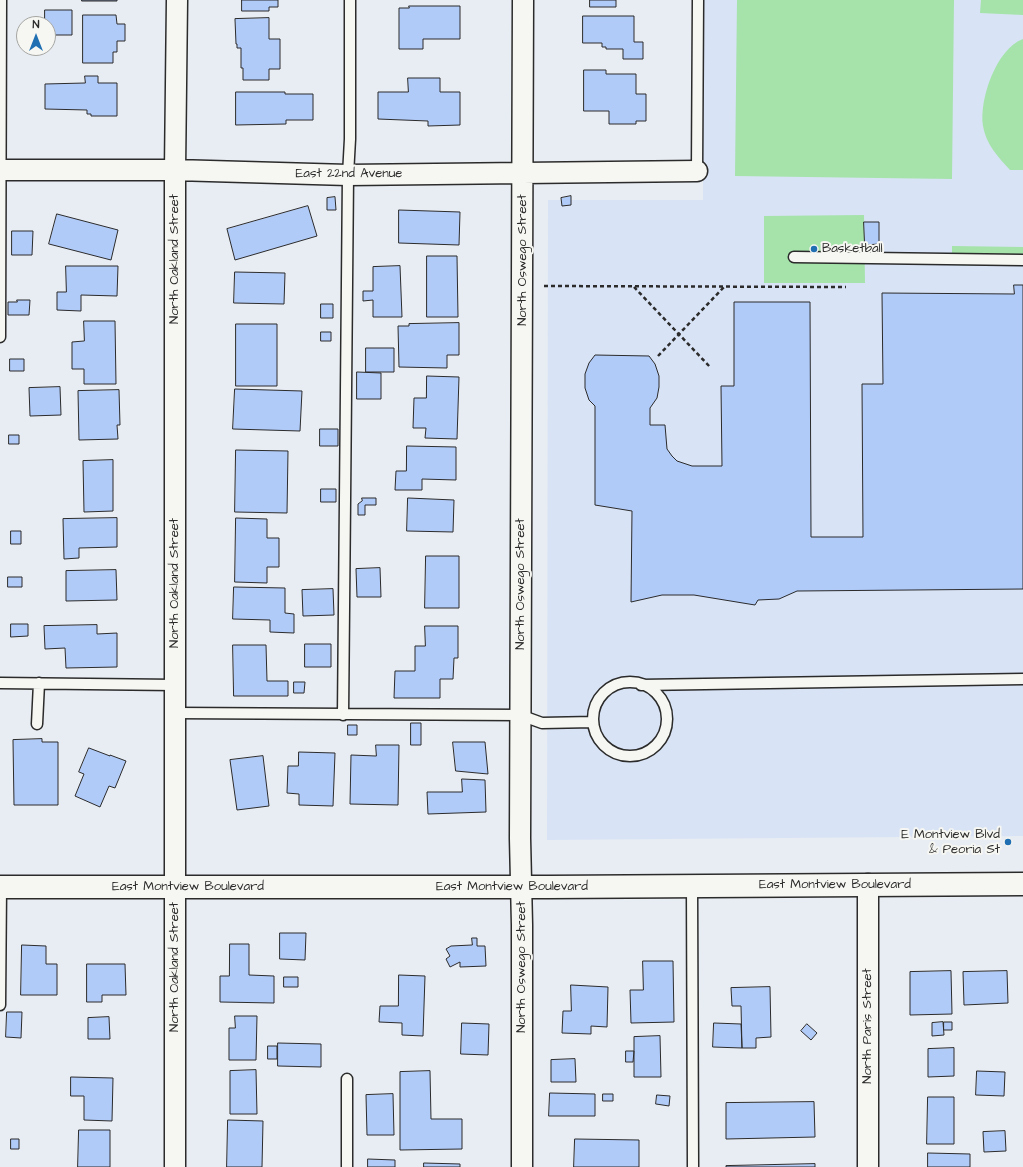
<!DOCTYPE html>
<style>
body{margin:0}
#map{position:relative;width:1023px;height:1167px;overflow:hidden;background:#e8edf3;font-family:"Architects Daughter",sans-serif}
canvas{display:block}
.north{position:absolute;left:16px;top:16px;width:40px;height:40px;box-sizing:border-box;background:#f6f6f2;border:1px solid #a5a5a2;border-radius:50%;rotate:0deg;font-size:11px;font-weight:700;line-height:16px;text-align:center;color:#2b2b2b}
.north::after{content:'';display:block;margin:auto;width:14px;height:18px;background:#1f6fb2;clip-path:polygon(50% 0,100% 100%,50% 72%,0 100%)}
</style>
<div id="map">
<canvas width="1023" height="1167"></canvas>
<div class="north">N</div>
</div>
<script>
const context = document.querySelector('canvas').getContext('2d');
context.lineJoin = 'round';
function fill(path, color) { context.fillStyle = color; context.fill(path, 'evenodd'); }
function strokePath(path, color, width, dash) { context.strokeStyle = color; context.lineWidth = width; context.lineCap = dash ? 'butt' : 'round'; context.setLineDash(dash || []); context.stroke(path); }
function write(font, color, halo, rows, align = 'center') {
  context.font = font + ' "Architects Daughter",sans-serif'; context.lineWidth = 4; context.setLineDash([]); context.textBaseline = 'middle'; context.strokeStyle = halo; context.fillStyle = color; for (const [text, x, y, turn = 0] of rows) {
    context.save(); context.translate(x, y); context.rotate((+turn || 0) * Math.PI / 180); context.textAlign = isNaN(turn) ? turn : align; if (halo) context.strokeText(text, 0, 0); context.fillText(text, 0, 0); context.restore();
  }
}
fill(new Path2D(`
 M703 0H1023V836L547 840 548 200H703Z`), '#d8e3f5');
fill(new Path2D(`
 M737 0H954L952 179 735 176Z
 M981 0H1023V15L980 13Z
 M1023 39V170H1010C998 157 986 144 983 126 979 100 996 49 1023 39Z
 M864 215 865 283H764V216Z
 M952 246 1023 247V266L952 265Z`), '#a5e3aa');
const building = new Path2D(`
 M82 0H117V1H82Z
 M242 0H278V7H269V11H242Z
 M590 0H616V7H590Z
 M409 6H460V39H423V49H399V8H409Z
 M45 10H72V35H48V24H45Z
 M83 15H116L117 24H125V41H117V52H113V63H83Z
 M583 16H634V42H643V59H623V49H606V47H602V43H583Z
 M269 18V39H280V69H269V80H243V68H241V48H237V44H236L235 19Z
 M584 70H606V74H636V94H646V121H636V124H609V111H584Z
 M85 76H98V83H117V116H91V114H87V110L45 109V84L85 83Z
 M408 78H440V92H460V125L428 126V121L378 119V92H408Z
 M236 92H285V94H313V120H286V124L236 125Z
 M571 196V205L562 206 561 198Z
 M335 197 336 210H327V198Z
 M308 206 317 236 235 260 227 229Z
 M399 210 460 212 459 245 399 243Z
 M57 214 118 230 111 260 49 244Z
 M864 222H879V244L865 245Z
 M12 231H33L32 255H12Z
 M427 256H457L458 317H427Z
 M66 266H118L117 296 81 295V311L57 310V292H66Z
 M400 266 402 317H373V300L363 301V291H373V267Z
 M235 272 285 273 284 304 234 303Z
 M1014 285H1023V589L797 591 779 599 758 600 755 605 694 595H662L631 602 632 511 595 505V406L589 400 585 388V374L589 363 595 355 649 356 655 364 659 376V387L657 398 650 408V425H665L667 449 672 456 677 461 692 466H722L721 386H734V302H810L811 537H863L862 384H883L882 293 1014 294Z
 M17 300H30L29 315H8V302H17Z
 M321 304H333V318H321Z
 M84 321H115L116 384H84V369H72V342L84 341Z
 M459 323V355H447V368L399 367 398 326H409V324Z
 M236 324H277V386H236Z
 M321 332H331V341H321Z
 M366 348H394V372H366Z
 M10 359H24V371H10Z
 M357 372 381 373V399H357Z
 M427 376 459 377 457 439 425 438 426 428H413L414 398H426Z
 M60 387 61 415 30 416 29 388Z
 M235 389 302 391 300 431 233 429Z
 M119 390 120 425H117L118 439 79 440 78 391Z
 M320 429H338V446H320Z
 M9 435H19V444H9Z
 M407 446 456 447V480L422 479V490H395L396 471H406Z
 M236 450 288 451 287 513 235 512Z
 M113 460V511L84 512 83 461Z
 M321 489H336V502H321Z
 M362 498H376V505H365V515H358V504L362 501Z
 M408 498 454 500 453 532 407 531Z
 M117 518V547L79 548V558L64 559 63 519Z
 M236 518 267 519V538H279V567H267V583L235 582Z
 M11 531H21V544H11Z
 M426 556H459V608H425Z
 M380 568 381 597H357L356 569Z
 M116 570 117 600 66 601V571Z
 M8 577H22V587H8Z
 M234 587 285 588V613L294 614V633L270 632V620L233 619Z
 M333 589 334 615 303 616 302 590Z
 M11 624H28V636L11 637Z
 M97 625V634L117 633V667L66 668 65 648 45 649 44 626Z
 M425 626H458V658H454L453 679H440V698H394L395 671H415V646H425Z
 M305 644H331V667H305Z
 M233 645H266L267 681H288V696H234Z
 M294 682H305L304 693H294Z
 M411 723H421V745H411Z
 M348 725H357V735H348Z
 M42 739V742H58V805H14L13 740Z
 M453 742H485L488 774 456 771Z
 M376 745H399L398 805 350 804 351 755 376 756Z
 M89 748 110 756V755L126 761 115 788 109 786 100 807 75 796 84 774 79 772Z
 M299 752 335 753 333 806 299 805V794L287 793 288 766H298Z
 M263 756 269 806 237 810 230 760Z
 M462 779 485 780 486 812 428 814 427 792H462Z
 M280 933H306L305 960 280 959Z
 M472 938H477V946H485L486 966 460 967V962L450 967 446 959 450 956 446 949 451 946 472 945Z
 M230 944H249V975L274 976V1003L220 1002V976H229Z
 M22 945 46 946V964H57V995H21Z
 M643 961H673L674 1022 631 1023 630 990H643Z
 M87 964H125L126 995H102V1002H87Z
 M951 971 952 1014 910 1015V972Z
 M1007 971 1008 1003 964 1005 963 972Z
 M399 975 425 976 423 1036 402 1035V1023L379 1022 380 1006H398Z
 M284 977H298V987H284Z
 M571 985 608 987 607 1027 591 1026V1034L562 1033 563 1011H571Z
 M770 987 771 1037 756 1038V1048H742L741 1006H732L731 988Z
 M7 1012H22L21 1038 6 1037Z
 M235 1016H257L256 1060H229V1028H235Z
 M109 1017 110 1039H88V1018Z
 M943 1022 944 1035 932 1036V1023Z
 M944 1022H952V1030H944Z
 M462 1023 489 1024 488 1055 461 1054Z
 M714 1023 741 1024 742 1048 713 1047Z
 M807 1024 817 1033 811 1040 801 1031Z
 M660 1036 661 1077H634V1037Z
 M278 1043 321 1044V1067L278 1066Z
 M268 1046H277V1059H268Z
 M954 1048V1076L928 1077V1049Z
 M626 1051H634L633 1062H626Z
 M575 1059 576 1082H551V1060Z
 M256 1070 257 1114H230V1071Z
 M430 1071 431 1119H462V1149L400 1150V1072Z
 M977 1071 1005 1072 1004 1096 976 1095Z
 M71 1077 113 1078 112 1121 84 1120V1096H71Z
 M550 1093 595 1094V1116H549Z
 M393 1094 394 1135H367L366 1095Z
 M603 1094H613V1101H603Z
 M657 1095 670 1096 669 1106 656 1104Z
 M928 1097H954V1144H927Z
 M814 1102 815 1137 726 1139V1103Z
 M228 1120 263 1121 262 1167H227Z
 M79 1130H110V1167H78Z
 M1005 1131 1006 1151 984 1152 983 1132Z
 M11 1139H19V1149H11Z
 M575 1139 639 1140V1167H574Z
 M928 1153 970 1154V1167H928Z
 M368 1159 395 1160V1167H368Z
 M424 1163 460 1164V1167H424Z
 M815 1164V1167H726V1166Z`);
fill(building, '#b1cbf9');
strokePath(building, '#2b2b2b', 1);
const service = new Path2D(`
 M697 171 698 0
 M794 257 1023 260
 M0 337 1 0
 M593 719a37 37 0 1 1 74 0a37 37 0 1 1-74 0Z
 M0 683 175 685
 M641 685 1023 679
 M175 713 520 715 542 723 593 722
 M343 715 348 175 350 139V0
 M37 724 39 683
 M692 886 693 1167
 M0 1005 1 887
 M347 1167V1079`);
const minor = new Path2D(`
 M0 170H175L348 175 697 171
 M175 1167V170L177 0
 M522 1167V925L520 838 523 0
 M868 1167V884`);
const secondary = new Path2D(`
 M0 887H549L1023 884`);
strokePath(service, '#2b2b2b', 13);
strokePath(minor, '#2b2b2b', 23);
strokePath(secondary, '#2b2b2b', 25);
strokePath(new Path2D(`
 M544 286 846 287
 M634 287 711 368
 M658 356 724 287`), '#2b2b2b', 2.5, [4, 3]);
strokePath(service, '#f6f6f2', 10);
strokePath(minor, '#f6f6f2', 20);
strokePath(secondary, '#f6f6f2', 22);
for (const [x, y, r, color] of [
 [814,249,4,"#1f6fb2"],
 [1008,842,4,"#1f6fb2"]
]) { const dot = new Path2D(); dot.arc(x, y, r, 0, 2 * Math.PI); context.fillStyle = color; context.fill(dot); strokePath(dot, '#f6f6f2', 1.5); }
write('13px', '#2b2b2b', '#f6f6f2', [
 ["East 22nd Avenue",349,174],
 ["North Oakland Street",175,259,-90],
 ["North Oswego Street",523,260,-90],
 ["North Oakland Street",175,583,-90],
 ["North Oswego Street",521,584,-90],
 ["East Montview Boulevard",835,885],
 ["East Montview Boulevard",188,887],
 ["East Montview Boulevard",512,887],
 ["North Oakland Street",175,967,-90],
 ["North Oswego Street",522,967,-90],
 ["North Paris Street",868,1026,-90]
]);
write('13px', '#2b2b2b', '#f6f6f2', [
 ["Basketball",822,249],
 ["E Montview Blvd",1000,835,"right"],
 ["& Peoria St",1000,850,"right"]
], 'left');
</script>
